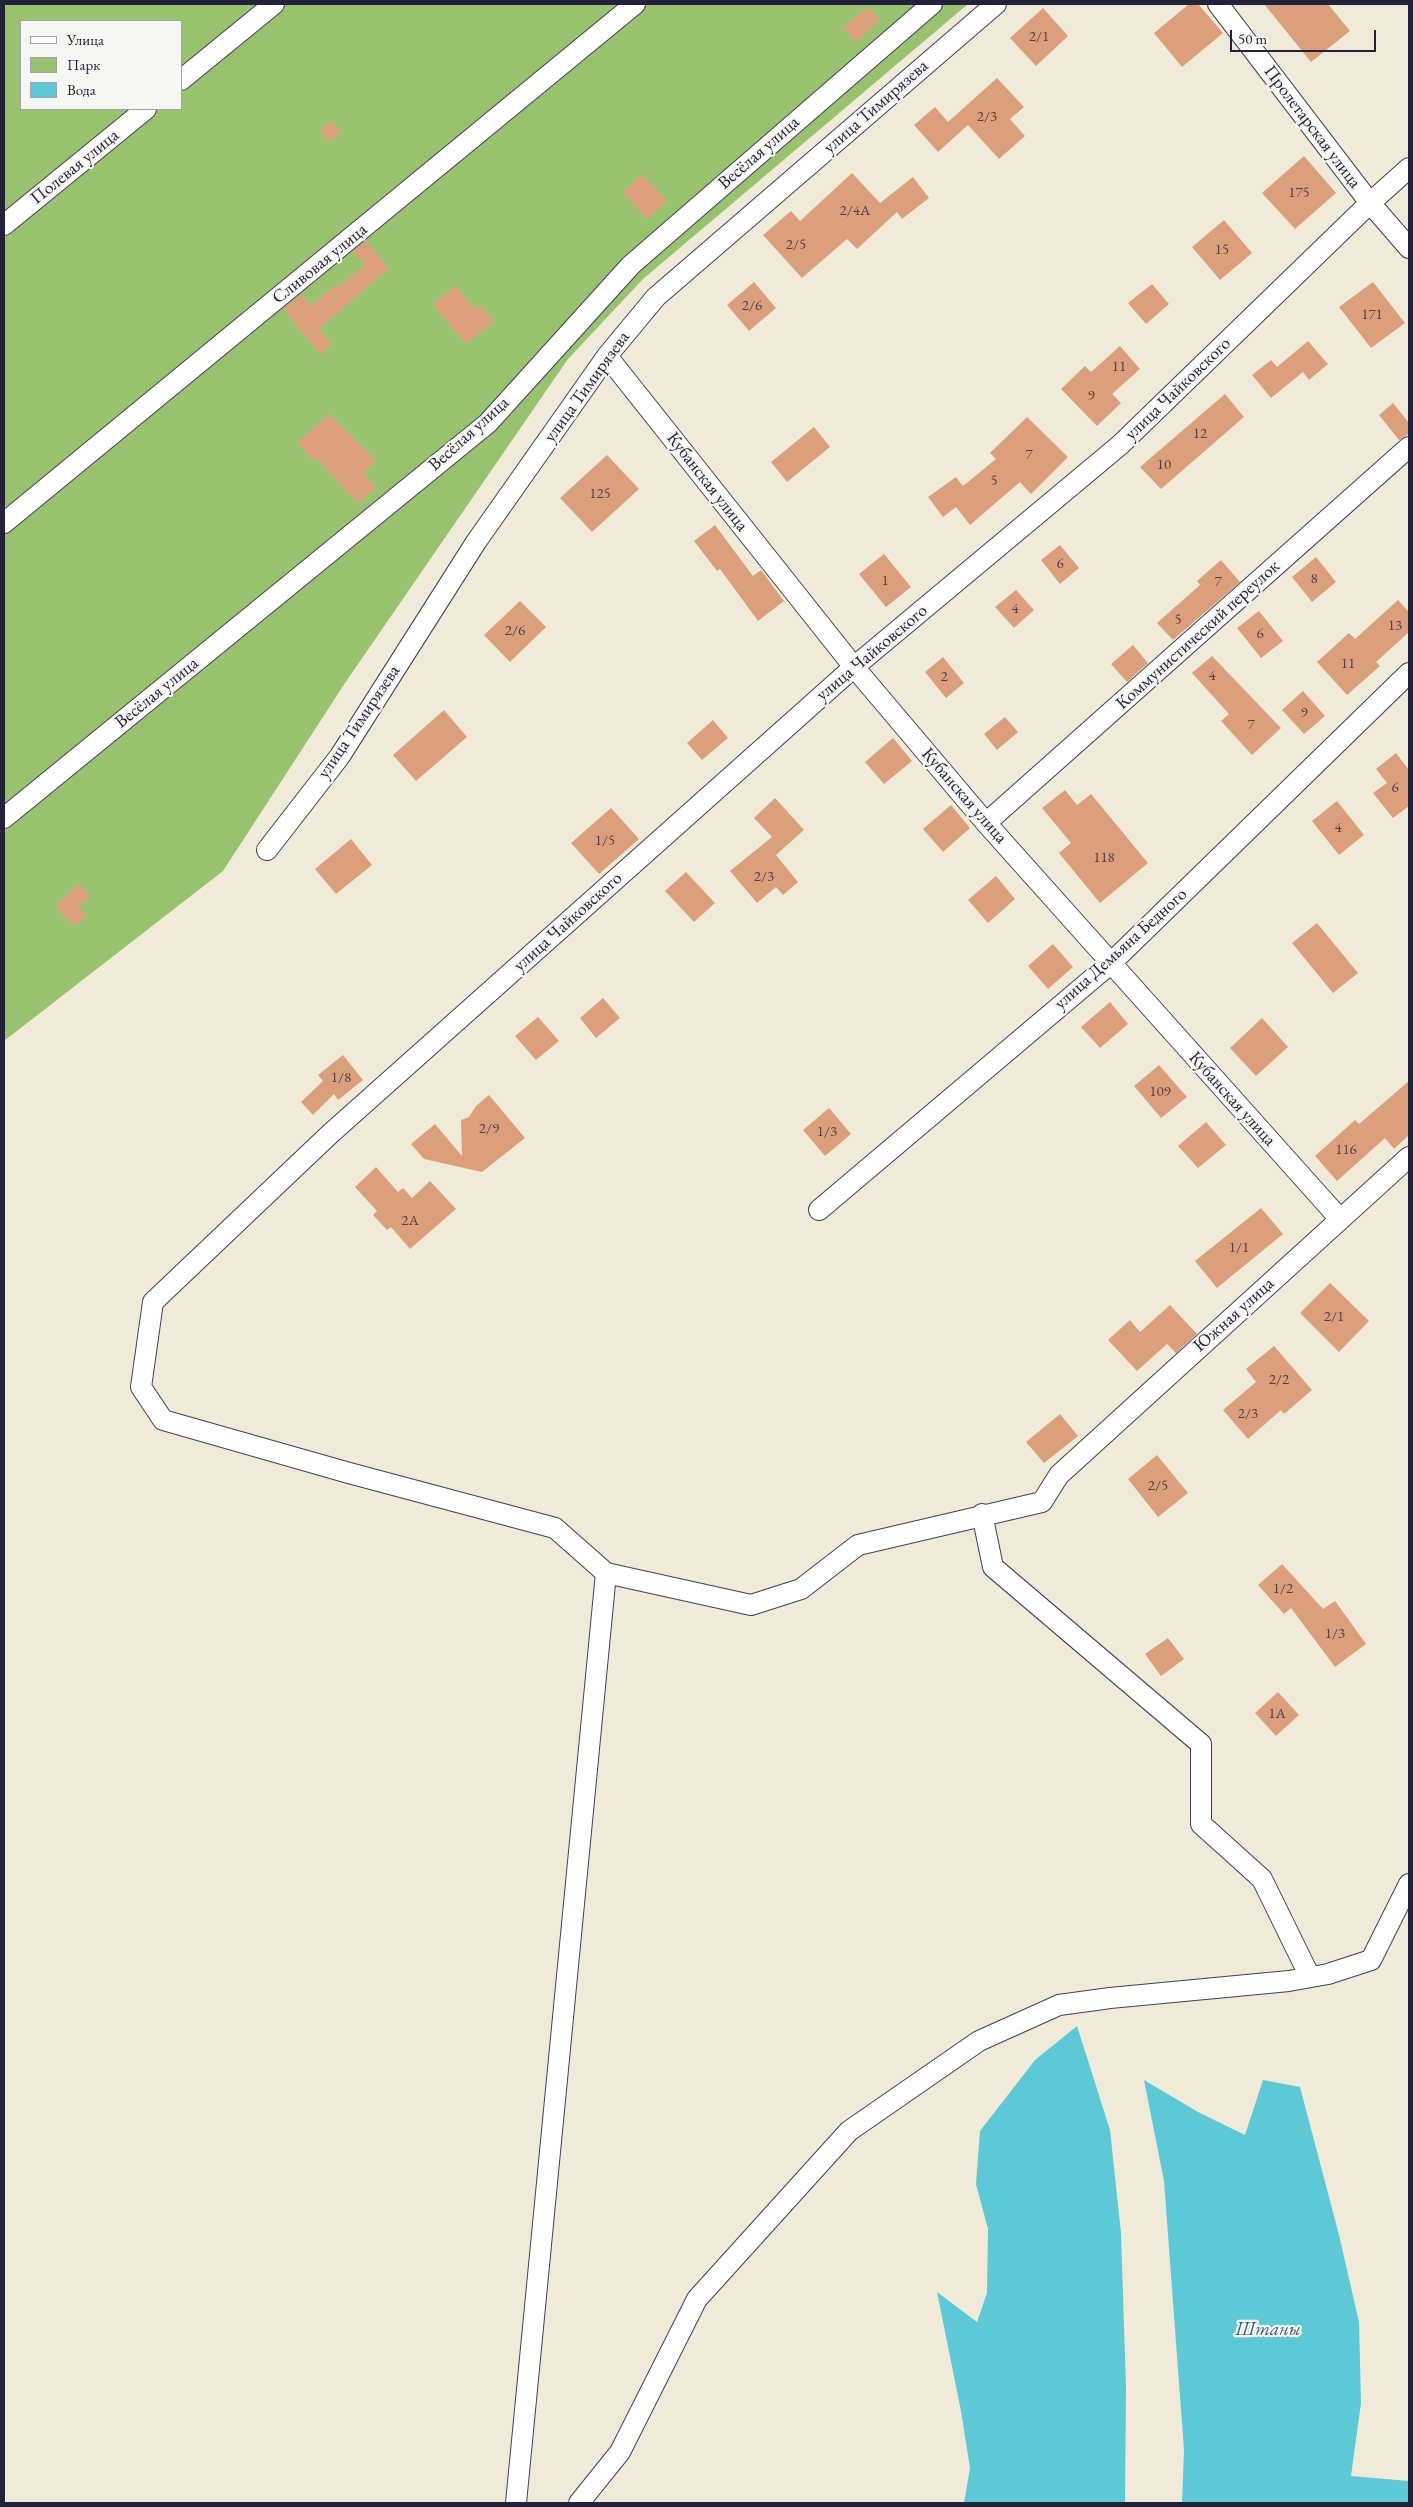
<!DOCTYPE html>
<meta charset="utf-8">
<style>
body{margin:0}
#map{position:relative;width:1413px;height:2507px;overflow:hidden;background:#efebd8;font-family:"EB Garamond",serif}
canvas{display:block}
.frame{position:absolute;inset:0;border:5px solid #22223b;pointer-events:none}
.legend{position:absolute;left:20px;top:20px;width:162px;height:90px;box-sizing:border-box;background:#f6f6f2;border:1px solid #a1a1a9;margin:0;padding:6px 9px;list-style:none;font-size:15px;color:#22223b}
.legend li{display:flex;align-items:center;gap:10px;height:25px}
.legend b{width:25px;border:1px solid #a1a1a9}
.scale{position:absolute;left:1230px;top:30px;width:146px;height:22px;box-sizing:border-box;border:2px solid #22223b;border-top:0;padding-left:6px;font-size:15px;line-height:18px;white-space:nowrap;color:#22223b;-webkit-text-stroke:4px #f6f6f2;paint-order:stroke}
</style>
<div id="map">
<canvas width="1413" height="2507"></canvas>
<div class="frame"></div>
<ul class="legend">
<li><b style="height:6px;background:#fff"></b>Улица</li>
<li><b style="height:14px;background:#98c26e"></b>Парк</li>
<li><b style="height:14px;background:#5dc9d6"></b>Вода</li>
</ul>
<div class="scale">50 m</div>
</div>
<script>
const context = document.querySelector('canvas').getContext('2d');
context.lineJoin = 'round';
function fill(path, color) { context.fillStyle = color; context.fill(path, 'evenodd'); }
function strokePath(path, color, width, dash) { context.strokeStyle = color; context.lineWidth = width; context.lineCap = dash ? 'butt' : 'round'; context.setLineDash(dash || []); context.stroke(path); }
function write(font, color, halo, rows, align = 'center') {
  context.font = font + ' "EB Garamond",serif'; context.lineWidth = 4.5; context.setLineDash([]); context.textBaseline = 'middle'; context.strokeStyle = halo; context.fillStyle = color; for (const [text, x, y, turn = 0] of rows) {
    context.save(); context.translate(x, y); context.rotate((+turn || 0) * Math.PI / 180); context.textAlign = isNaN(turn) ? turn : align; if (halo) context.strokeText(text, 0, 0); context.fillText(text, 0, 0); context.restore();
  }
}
fill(new Path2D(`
 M4 4H968L643 279 568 359 345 683 223 871 4 1041ZM21 21H181V109H21Z`), '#98c26e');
fill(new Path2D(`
 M1077 2026 1110 2130 1121 2233 1126 2388 1125 2503H964L970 2468 961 2411 937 2292 977 2322 987 2293 988 2229 976 2184 980 2131 1035 2060Z
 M1144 2080 1198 2112 1245 2135 1263 2080 1300 2087 1339 2235 1359 2322 1361 2403 1351 2476 1409 2481V2503H1182L1184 2450 1164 2181Z`), '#5dc9d6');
fill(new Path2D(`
 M1189 4H1198L1223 33 1182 67 1154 33Z
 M1264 4H1328L1350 31 1311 62Z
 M867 7 880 20 856 42 843 28Z
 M1043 8 1068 36 1036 66 1010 38Z
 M997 78 1024 107 1010 119 1025 136 999 159 968 125 938 152 914 125 935 107 948 122Z
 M331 121 341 132 329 142 320 130Z
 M1304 156 1336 193 1295 229 1262 193Z
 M852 173 880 203 913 177 929 198 902 219 897 212 857 249 847 239 802 278 763 235 791 211 800 221Z
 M642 174 667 201 647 219 623 192Z
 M1224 220 1252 253 1220 280 1192 247Z
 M366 241 389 268 319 329 332 344 320 354 283 309 301 294 311 306 336 285 338 287 365 265 353 251Z
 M754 282 776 308 749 331 727 305Z
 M1373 282 1405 323 1371 348 1339 307Z
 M1152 284 1169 304 1146 324 1128 303Z
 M455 286 475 309 480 304 494 321 466 344 433 305Z
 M1308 341 1328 364 1309 380 1303 372 1271 398 1252 375 1271 360 1277 367Z
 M1120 346 1140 369 1112 394 1121 403 1097 426 1061 389 1085 366 1091 372Z
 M1225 394 1244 417 1161 489 1140 467Z
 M1393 403 1409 423V434L1399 440 1379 415Z
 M329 414 376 461 363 473 376 487 358 503 315 457 312 459 297 443Z
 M1027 417 1068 457 1031 494 1020 482 970 525 956 507 943 517 928 497 956 477 963 486 996 459 990 453Z
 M814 427 830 447 787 482 771 462Z
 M607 455 639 489 592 532 560 498Z
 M715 525 753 576 761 570 784 601 758 621 720 569 717 571 694 541Z
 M1060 545 1079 568 1060 584 1041 560Z
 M884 554 911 587 886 607 859 574Z
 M1316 557 1336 582 1312 602 1292 577Z
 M1221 560 1240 582 1173 640 1157 623 1200 585 1197 581Z
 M1016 590 1034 610 1014 628 995 607Z
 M1398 600 1409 612V632L1376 662 1380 666 1347 695 1317 662 1349 633 1355 639Z
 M520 601 546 627 510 662 484 635Z
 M1259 611 1283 641 1261 658 1237 628Z
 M1133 645 1148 663 1127 682 1111 664Z
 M1212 656 1281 728 1252 755 1221 721 1229 714 1192 673Z
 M943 657 964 683 946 698 925 672Z
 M1303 691 1325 716 1304 734 1282 710Z
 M444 710 467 737 416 781 393 755Z
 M1005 717 1018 732 997 750 984 734Z
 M713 720 728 738 702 760 687 743Z
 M893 738 912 761 884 784 865 762Z
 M1396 753 1409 770V806L1393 818 1373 793 1387 783 1376 769Z
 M1065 790 1077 805 1091 794 1148 863 1100 903 1059 853 1071 843 1042 808Z
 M775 798 804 830 776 855 798 882 783 895 776 887 757 903 730 871 772 837 754 818Z
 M1337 801 1364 835 1339 855 1312 821Z
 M951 805 970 828 943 852 923 829Z
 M611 808 639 839 599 874 571 843Z
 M351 839 372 865 336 894 315 869Z
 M686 872 715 903 694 922 665 891Z
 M996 876 1015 899 988 923 968 900Z
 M79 884 90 896 78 907 86 916 75 926 55 906Z
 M1317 923 1358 973 1333 993 1292 943Z
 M1053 944 1073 967 1048 989 1028 966Z
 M603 998 620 1018 596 1038 580 1018Z
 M1110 1002 1128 1024 1100 1048 1081 1027Z
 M538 1017 559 1041 536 1060 515 1036Z
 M1262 1018 1288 1047 1256 1076 1230 1048Z
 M343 1055 363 1080 338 1100 334 1094 313 1115 301 1102 323 1081 318 1075Z
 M1159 1065 1187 1097 1161 1118 1134 1086Z
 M1409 1081V1135L1394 1149 1385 1138 1337 1181 1315 1156 1355 1120 1359 1124Z
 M489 1095 525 1138 482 1172 424 1159 411 1144 435 1124 462 1156 461 1120 469 1117 476 1106Z
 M829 1108 851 1134 825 1156 803 1130Z
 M1206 1122 1226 1145 1198 1168 1178 1146Z
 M376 1167 398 1192 403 1188 412 1198 430 1181 456 1209 410 1249 391 1227 387 1230 373 1215 377 1211 355 1187Z
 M1261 1208 1283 1234 1217 1288 1195 1261Z
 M1330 1283 1369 1321 1339 1352 1300 1313Z
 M1170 1305 1197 1334 1176 1353 1167 1344 1137 1371 1108 1340 1130 1320 1140 1332Z
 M1274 1346 1312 1390 1284 1414 1281 1410 1248 1439 1223 1410 1256 1382 1246 1369Z
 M1060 1414 1078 1436 1044 1463 1026 1442Z
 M1157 1455 1188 1493 1158 1517 1128 1479Z
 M1282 1564 1323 1609 1335 1601 1366 1644 1335 1667 1291 1608 1284 1614 1258 1585Z
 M1168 1638 1184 1659 1161 1676 1145 1654Z
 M1278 1692 1299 1715 1276 1736 1255 1713Z`), '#dc9f7b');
const minor = new Path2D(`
 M1218 4 1370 203 1409 248
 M181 80 274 4
 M4 225 146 109
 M607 356 854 667 986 823 1340 1219
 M4 523 635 4
 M4 818 488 423 631 265 932 4
 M986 823 1409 447
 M267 850 340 756 476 542 607 356 656 297 996 4
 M819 1210 1110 964 1409 673
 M982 1514 993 1567 1201 1744V1824L1262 1879 1310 1977
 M606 1573 751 1605 801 1589 858 1545 1042 1502 1059 1475 1409 1157
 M516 2503 606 1573 555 1528 349 1473 163 1420 141 1387 153 1302 330 1134 854 667 1120 445 1370 203 1409 168
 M579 2503 620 2452 697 2299 849 2131 979 2041 1059 2005 1110 1998 1289 1981 1328 1974 1371 1960 1409 1884`);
strokePath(minor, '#414053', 22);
strokePath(minor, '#fff', 20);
write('15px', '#50414b', null, [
 ["2/1",1039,37],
 ["2/3",987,117],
 ["175",1299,193],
 ["2/4А",855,211],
 ["2/5",796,245],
 ["15",1222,250],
 ["2/6",752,306],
 ["171",1372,315],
 ["11",1119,367],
 ["9",1091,396],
 ["12",1200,434],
 ["7",1029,455],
 ["10",1164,465],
 ["5",994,481],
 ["125",600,494],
 ["6",1060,564],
 ["8",1314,579],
 ["1",885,581],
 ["7",1218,582],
 ["4",1015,609],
 ["5",1178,620],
 ["13",1395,626],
 ["2/6",515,631],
 ["6",1260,634],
 ["11",1348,664],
 ["4",1212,676],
 ["2",944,677],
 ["9",1304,713],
 ["7",1251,725],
 ["6",1395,788],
 ["4",1338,828],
 ["1/5",605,841],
 ["118",1104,858],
 ["2/3",764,877],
 ["1/8",341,1078],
 ["109",1160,1092],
 ["2/9",489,1129],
 ["1/3",827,1132],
 ["116",1346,1150],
 ["2А",410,1221],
 ["1/1",1239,1248],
 ["2/1",1334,1317],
 ["2/2",1279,1380],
 ["2/3",1248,1414],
 ["2/5",1158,1486],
 ["1/2",1283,1589],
 ["1/3",1335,1634],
 ["1А",1277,1714]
]);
write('18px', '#22223b', '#f6f6f2', [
 ["улица Тимирязева",876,107,-41],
 ["Пролетарская улица",1312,127,53],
 ["Весёлая улица",759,153,-41],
 ["Полевая улица",75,167,-39],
 ["Сливовая улица",320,264,-39],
 ["улица Тимирязева",587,387,-54],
 ["улица Чайковского",1178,389,-44],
 ["Весёлая улица",469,434,-42],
 ["Кубанская улица",707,482,52],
 ["Коммунистический переулок",1198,635,-42],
 ["улица Чайковского",872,653,-40],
 ["Весёлая улица",157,693,-39],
 ["улица Тимирязева",359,722,-56],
 ["Кубанская улица",964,796,49],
 ["улица Чайковского",568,922,-42],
 ["улица Демьяна Бедного",1121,949,-42],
 ["Кубанская улица",1232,1099,48],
 ["Южная улица",1234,1315,-42]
]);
write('italic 19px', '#375c71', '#f6f6f2', [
 ["Штаны",1268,2330]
]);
</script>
